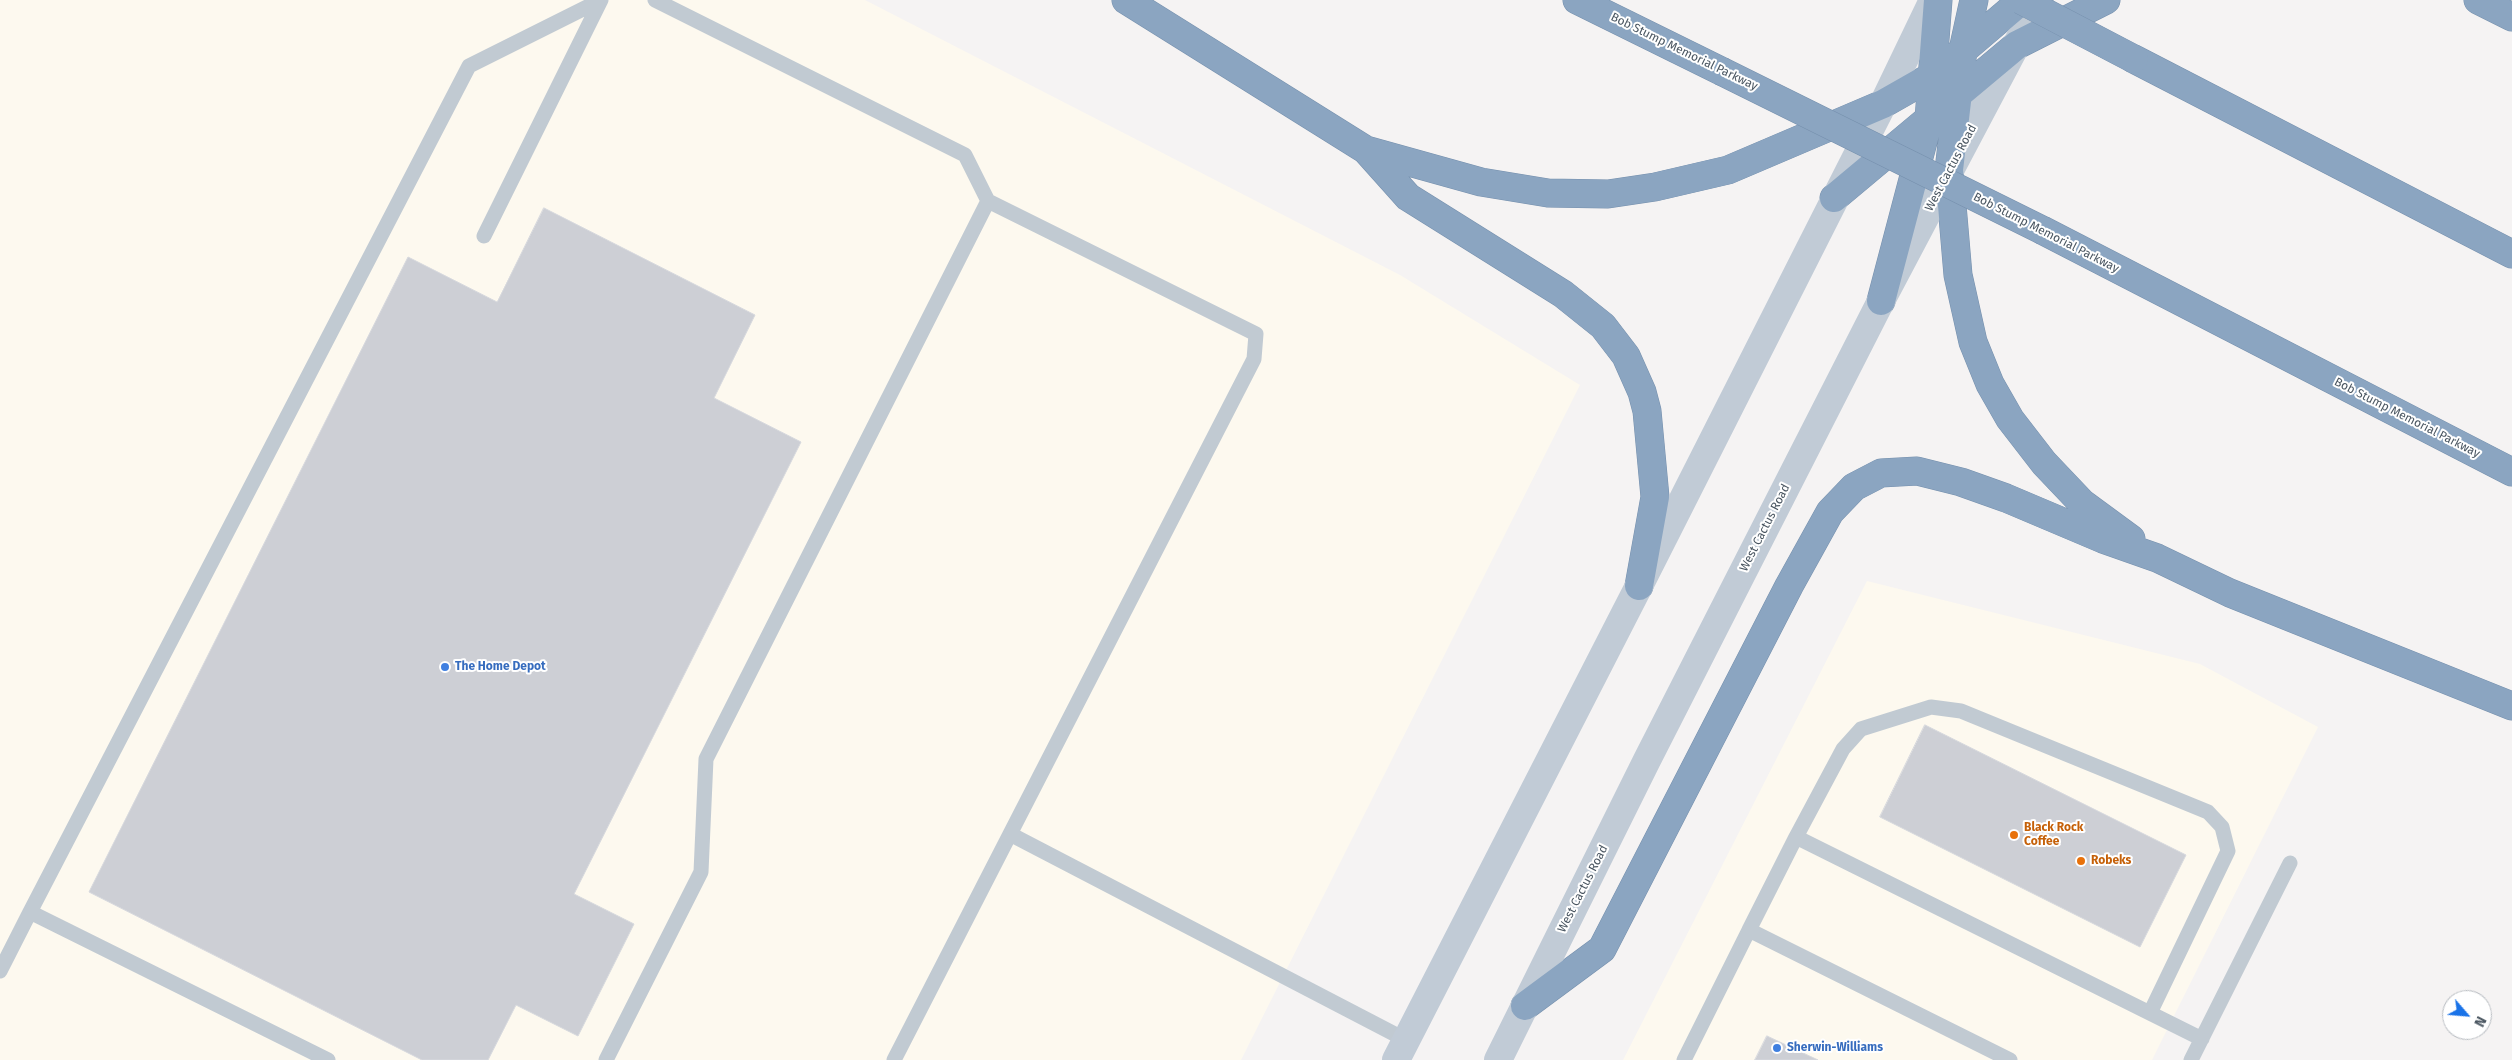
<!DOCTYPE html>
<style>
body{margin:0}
#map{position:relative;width:2512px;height:1060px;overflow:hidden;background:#f5f3f3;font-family:"Fira Sans",sans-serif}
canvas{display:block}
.north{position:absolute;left:2442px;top:990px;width:50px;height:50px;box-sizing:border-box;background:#fff;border:1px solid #b7bbc0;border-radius:50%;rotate:117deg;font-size:14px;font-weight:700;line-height:20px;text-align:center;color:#4a5661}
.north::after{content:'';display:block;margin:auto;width:18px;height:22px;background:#1a73e8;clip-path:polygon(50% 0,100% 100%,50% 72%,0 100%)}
</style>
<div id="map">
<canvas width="2512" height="1060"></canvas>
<div class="north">N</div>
</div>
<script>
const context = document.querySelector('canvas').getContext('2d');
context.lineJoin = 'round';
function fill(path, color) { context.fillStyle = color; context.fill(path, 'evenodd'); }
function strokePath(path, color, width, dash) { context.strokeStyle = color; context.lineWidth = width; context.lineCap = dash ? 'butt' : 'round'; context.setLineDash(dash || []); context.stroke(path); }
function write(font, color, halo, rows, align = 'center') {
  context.font = font + ' "Fira Sans",sans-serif'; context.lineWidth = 4; context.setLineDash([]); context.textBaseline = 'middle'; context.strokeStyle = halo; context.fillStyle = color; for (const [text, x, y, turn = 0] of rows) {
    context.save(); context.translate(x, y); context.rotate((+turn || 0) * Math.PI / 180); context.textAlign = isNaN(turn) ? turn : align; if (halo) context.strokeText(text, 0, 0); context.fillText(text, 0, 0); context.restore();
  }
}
fill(new Path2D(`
 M0 0H865L1400 275 1580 385 1241 1060H0Z
 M1867 581 2200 664 2318 727 2152 1060H1623Z`), '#fdf9ef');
const building = new Path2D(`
 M544 208 755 315 714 398 801 442 574 894 634 924 578 1036 516 1005 488 1060H422L89 892 408 257 497 302Z
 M1925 725 2186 855 2140 947 1880 817Z
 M1767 1036 1818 1060H1755Z`);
fill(building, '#cdcfd5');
strokePath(building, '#d7d9de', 1);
const motorway = new Path2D(`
 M1126 0 1366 150 1408 197 1563 294 1603 326 1626 356 1642 392 1647 411 1655 497 1639 586
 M1577 0 1721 71
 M1974 0 1963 50 1949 170 1958 275 1973 342 1990 384 2010 419 2044 463 2082 503 2131 539
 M2478 0 2512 17
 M2134 59 2512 254
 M1366 150 1481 182 1548 193 1608 194 1655 187 1728 170 1883 104 1934 75 2022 0
 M1834 198 2017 45 2106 0
 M2044 231 2512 472
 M1881 301 1929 119 1938 0
 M1525 1006 1602 949 1789 586 1830 512 1854 487 1881 473 1917 471 1961 482 2006 498 2103 539 2157 558 2230 593 2512 706`);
strokePath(motorway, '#7690ad', 29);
strokePath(new Path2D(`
 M655 0 965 155 988 201
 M484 236 601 0
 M1010 834 1406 1040
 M1796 837 1843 749 1861 729 1931 707 1961 711 2208 812 2222 827 2228 851 2150 1013
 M30 912 469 66 601 0
 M1749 930 1796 837 2202 1039
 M0 971 30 912 328 1060
 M606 1060 701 872 706 759 988 201 1256 334 1254 359 894 1060
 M1684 1060 1749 930 2010 1060
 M2191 1060 2290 863`), '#c1cad2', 15);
strokePath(new Path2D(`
 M1396 1060 1639 586 1883 104 1933 0
 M1498 1060 1647 760 1881 301 2040 0`), '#c1cbd6', 28);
strokePath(motorway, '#8ba5c1', 28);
const motorwayBridge = new Path2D(`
 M2021 0 2134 59
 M1721 71 2044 231`);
strokePath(motorwayBridge, '#7690ad', 29, []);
strokePath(motorwayBridge, '#8ba5c1', 28);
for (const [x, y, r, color] of [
 [445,667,5,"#3f7fe0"],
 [2014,835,5,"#e8710a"],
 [2081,861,5,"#e8710a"],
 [1777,1048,5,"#3f7fe0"]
]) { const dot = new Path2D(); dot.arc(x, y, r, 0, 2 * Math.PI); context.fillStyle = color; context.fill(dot); strokePath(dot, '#fff', 2); }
write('12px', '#4a5661', '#fff', [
 ["Bob Stump Memorial Parkway",1684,52,26],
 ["West Cactus Road",1951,168,-62],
 ["Bob Stump Memorial Parkway",2046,233,27],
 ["Bob Stump Memorial Parkway",2407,418,27],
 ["West Cactus Road",1765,528,-63],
 ["West Cactus Road",1583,889,-63]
]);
write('bold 12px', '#366cbe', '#fff', [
 ["The Home Depot",455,667],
 ["Sherwin-Williams",1787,1048]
], 'left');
write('bold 12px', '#c56008', '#fff', [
 ["Black Rock",2024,828],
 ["Coffee",2024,842],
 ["Robeks",2091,861]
], 'left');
</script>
